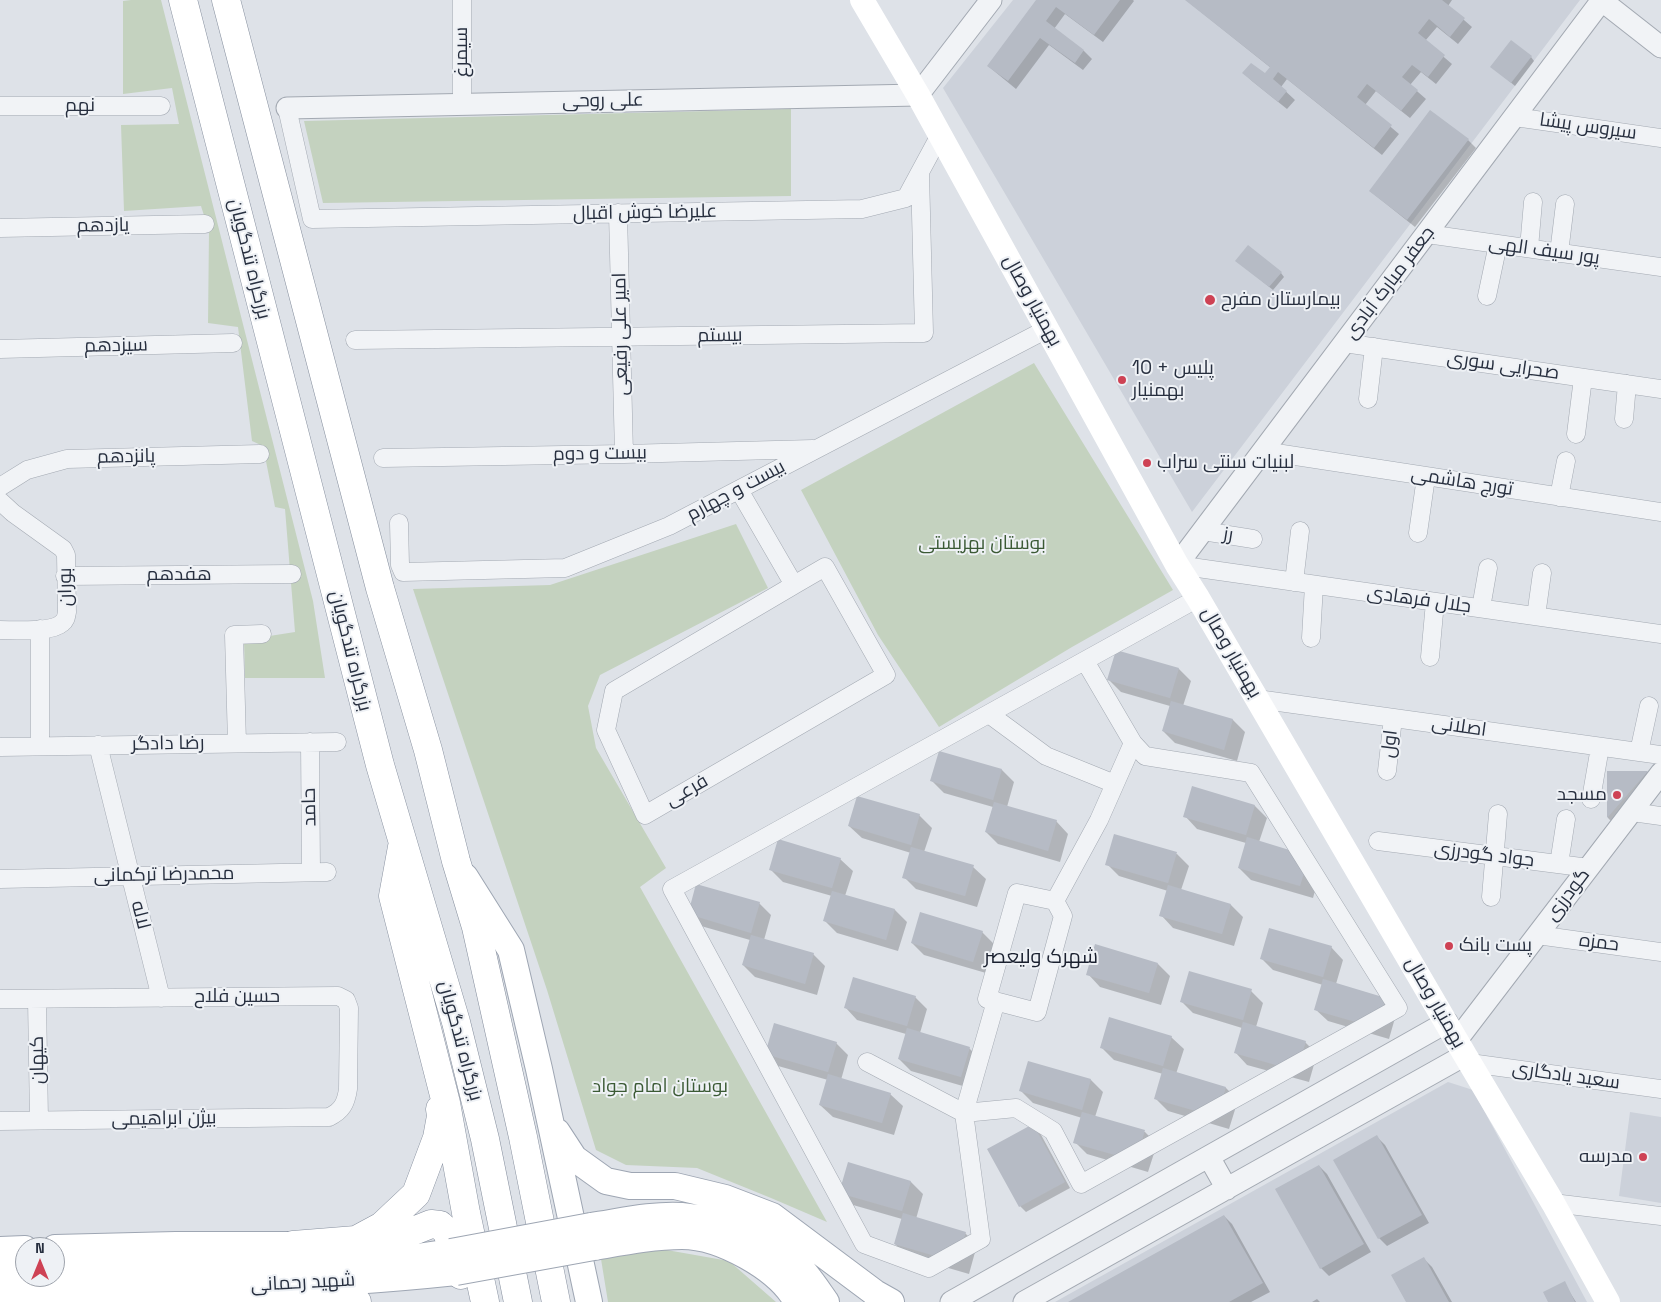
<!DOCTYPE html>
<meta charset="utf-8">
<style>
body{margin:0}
#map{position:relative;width:1661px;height:1302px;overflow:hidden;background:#dee2e8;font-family:"Space Grotesk",sans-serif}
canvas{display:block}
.north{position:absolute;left:15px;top:1237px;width:50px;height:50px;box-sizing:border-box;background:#eef1f5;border:1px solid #9ea3ac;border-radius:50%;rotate:0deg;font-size:14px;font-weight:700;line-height:20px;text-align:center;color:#272f3f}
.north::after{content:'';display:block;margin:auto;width:18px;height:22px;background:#ce4254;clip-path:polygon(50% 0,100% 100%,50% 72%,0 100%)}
</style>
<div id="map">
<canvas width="1661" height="1302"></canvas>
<div class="north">N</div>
</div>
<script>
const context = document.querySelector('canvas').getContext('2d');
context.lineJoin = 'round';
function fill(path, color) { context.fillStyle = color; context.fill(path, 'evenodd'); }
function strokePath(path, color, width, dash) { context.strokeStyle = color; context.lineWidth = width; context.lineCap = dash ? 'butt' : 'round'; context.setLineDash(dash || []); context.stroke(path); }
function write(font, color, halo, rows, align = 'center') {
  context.font = font + ' "Space Grotesk",Cairo,sans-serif'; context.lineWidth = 4; context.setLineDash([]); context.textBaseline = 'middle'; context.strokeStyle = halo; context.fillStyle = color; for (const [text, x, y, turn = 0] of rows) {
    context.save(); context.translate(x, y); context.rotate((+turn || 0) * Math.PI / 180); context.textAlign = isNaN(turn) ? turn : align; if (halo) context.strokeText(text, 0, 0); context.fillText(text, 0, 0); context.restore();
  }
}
fill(new Path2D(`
 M1013 0H1580L1192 512 943 88Z
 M1448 1082 1473 1090 1587 1302H1055Z
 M1630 1112 1661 1117V1203L1619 1196Z`), '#ccd1da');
fill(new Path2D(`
 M131 0H161L313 601 325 678H245L244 640 295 632 285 509 275 507 263 446 252 441 238 327 208 323 209 231 201 206 124 211 121 125 179 124 172 88 123 94V1Z
 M791 109V196L323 203 304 121Z
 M1034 363 1173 590 1072 647 939 727 878 635 801 490Z
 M736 524 768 588 600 675 588 706 596 748 666 868 640 887 827 1222 771 1198 697 1168 626 1165 596 1150 547 990 413 589 550 585Z
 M661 1249 729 1261 776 1302H608L601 1259Z`), '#c4d2bf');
fill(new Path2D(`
 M1038 0H1133L1134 1 1103 42 1065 14 1054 29 1084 51 1092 59 1083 70 1049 45 1016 89 988 66Z
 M1186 0H1452L1448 6 1472 27 1458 44 1437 27 1425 41 1452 64 1436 84 1421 72 1410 85 1426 99 1410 118 1376 91 1365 105 1399 134 1382 155 1287 79 1281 87 1295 100 1287 109 1252 81 1244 73 1265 75 1271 68Z
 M1531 57 1534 61 1515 86 1496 70Z
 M1468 140 1476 148 1415 227 1370 191Z
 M1241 264 1281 273 1284 277 1273 290Z
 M1179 669 1191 681 1183 706 1233 720 1245 732 1237 761 1175 743 1163 731 1170 706 1121 692 1109 680Z
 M940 752 1002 770 1014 782 1007 807 1056 821 1068 834 1060 862 998 844 986 832 993 807 944 793 932 781Z
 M1608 772H1648L1651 776 1611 821 1608 818Z
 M1255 806 1267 818 1259 842 1321 869 1313 898 1251 880 1239 868 1246 843 1197 829 1185 816Z
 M919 815 932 828 924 852 973 867 986 879 977 907 916 889 904 877 911 853 862 838 849 826Z
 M1177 854 1189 866 1181 890 1231 905 1243 917 1234 946 1173 928 1161 915 1168 891 1119 876 1107 864Z
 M840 859 853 871 845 896 895 910 907 922 898 951 837 933 825 921 832 896 783 882 771 870Z
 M759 903 771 915 764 940 813 954 825 966 817 995 755 977 743 965 750 940 701 926 689 914Z
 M982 932 994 944 986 973 924 955 912 943Z
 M1331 947 1343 960 1336 984 1385 999 1397 1011 1389 1039 1328 1021 1315 1009 1323 985 1273 970 1261 958Z
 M1158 964 1170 976 1161 1005 1100 987 1088 974Z
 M1251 991 1263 1003 1256 1027 1305 1042 1317 1054 1309 1082 1247 1065 1235 1052 1242 1028 1193 1013 1181 1001Z
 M915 997 927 1009 920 1033 969 1048 981 1060 973 1089 911 1071 899 1059 906 1034 857 1020 845 1007Z
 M1171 1037 1184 1049 1176 1074 1226 1088 1238 1100 1229 1129 1168 1111 1156 1099 1163 1074 1114 1060 1102 1048Z
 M836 1043 848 1055 841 1080 890 1094 903 1106 894 1135 833 1117 820 1105 828 1080 778 1066 766 1053Z
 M1091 1080 1103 1092 1095 1117 1145 1132 1157 1144 1148 1172 1087 1154 1075 1142 1082 1118 1033 1103 1021 1091Z
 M1033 1125 1039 1131 1070 1188 1026 1212 1020 1206 989 1149Z
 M1377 1137 1385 1145 1429 1223 1387 1246 1379 1238Z
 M849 1164 911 1182 923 1194 916 1219 965 1233 977 1245 969 1274 907 1256 895 1244 902 1219 853 1205 841 1193Z
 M1319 1166 1327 1174 1371 1252 1329 1276 1321 1268Z
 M1224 1216 1232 1224 1270 1292 1251 1302H1071Z
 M1424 1259 1432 1267 1452 1302H1408Z
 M1564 1283 1576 1302H1550Z
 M1317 1299 1320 1302H1312Z`), '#0003');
fill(new Path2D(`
 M1036 0H1120L1094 35 1056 7 1046 21 1084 50 1075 63 1040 38 1008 81 987 66Z
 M1185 0H1442L1465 18 1450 37 1429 19 1418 33 1445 55 1428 77 1412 65 1402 77 1418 90 1401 111 1367 84 1357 97 1392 125 1374 148 1278 72 1273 79 1287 91 1278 102 1242 73 1251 63 1265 73 1270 67Z
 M1511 40 1532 56 1511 83 1490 67Z
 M1430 110 1469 139 1407 220 1369 191Z
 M1248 245 1282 272 1269 287 1235 261Z
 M1116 650 1179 668 1170 698 1107 680Z
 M1171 701 1233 719 1224 750 1162 731Z
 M939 751 1002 769 993 800 930 781Z
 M1607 771H1648L1607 818Z
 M1192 786 1255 805 1246 835 1183 817Z
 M857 796 920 814 911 845 848 826Z
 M994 802 1057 820 1048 851 985 832Z
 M1114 834 1177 852 1168 883 1105 865Z
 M1247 837 1309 856 1300 886 1238 868Z
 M778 839 841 858 832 888 769 870Z
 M911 847 974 865 965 896 902 878Z
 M696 884 760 902 751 933 688 914Z
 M1168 885 1231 904 1222 934 1159 916Z
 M832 891 895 909 886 940 823 921Z
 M920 912 983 931 973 962 911 943Z
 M1269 928 1332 946 1323 977 1260 959Z
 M751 935 814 953 805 984 742 965Z
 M1095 944 1158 963 1149 993 1086 975Z
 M1189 971 1252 989 1243 1020 1180 1002Z
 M853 977 916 996 907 1026 844 1008Z
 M1323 979 1386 998 1377 1028 1314 1010Z
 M1109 1017 1172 1036 1163 1066 1100 1048Z
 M1243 1022 1306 1041 1297 1071 1234 1053Z
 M774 1023 837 1042 828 1072 765 1054Z
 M907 1028 970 1047 961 1077 898 1059Z
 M1028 1061 1091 1079 1082 1110 1019 1091Z
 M1163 1068 1226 1087 1217 1117 1154 1099Z
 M828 1074 891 1093 882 1123 819 1105Z
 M1082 1112 1145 1130 1136 1161 1073 1143Z
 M1033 1124 1065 1182 1019 1207 987 1149Z
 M1377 1135 1422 1215 1378 1239 1333 1160Z
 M848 1162 911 1181 902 1211 839 1193Z
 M1319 1165 1364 1244 1320 1269 1275 1189Z
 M903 1213 966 1232 956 1262 894 1244Z
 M1224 1215 1263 1283 1229 1302H1068Z
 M1424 1257 1449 1302H1406L1391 1275Z
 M1565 1281 1575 1302H1548L1543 1292Z`), '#b6bbc5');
const minor = new Path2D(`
 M462 0V104
 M0 106H161
 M287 108 312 219 862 209 906 198 940 135
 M1515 117 1661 138
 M618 213 624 454
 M0 228 205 224
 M1427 234 1661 267
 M1529 248 1533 202
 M1559 253 1565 204
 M1487 296 1498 244
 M355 340 924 333 920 173
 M1344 343 1661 389
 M0 349 233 343
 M1368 399 1374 347
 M1624 419 1627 384
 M1576 434 1583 378
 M1263 451 1661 512
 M383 458 624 454 813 449
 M0 487 27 470 67 459 260 454
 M739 490 794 585 825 567 886 675 645 815 606 730 614 691 794 585
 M1559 497 1566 461
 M0 501 13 513 63 549 66 555 67 612C66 617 66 620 62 623 51 633 15 630 0 630
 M399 523 400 565 403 572 565 568 669 526 1047 329
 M1203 531 1253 539
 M1418 533 1426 477
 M1177 565 1661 634
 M65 576 292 574
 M1294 582 1300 531
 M1481 608 1488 568
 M1536 616 1542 573
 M40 629V746
 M1311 638 1314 585
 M1430 657 1435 602
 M1257 699 1661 755
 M989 714 1046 756 1115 784
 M310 742 311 872
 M237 743 234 635 262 634
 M98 745 161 998
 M0 747 337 742
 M1639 752 1649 706
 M1387 771 1393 718
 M1591 799 1600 747
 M1632 812 1661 816
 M1378 841 1589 868
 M1559 864 1566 819
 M0 879 327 872
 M1017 893 1055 901 1063 916 1037 1012 987 999Z
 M1491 897 1498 814
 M1055 901 1099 820 1133 743
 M1537 935 1661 952
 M0 999 338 996 346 1000 349 1008 348 1089C346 1103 342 1111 329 1117L0 1121
 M37 999 39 1120
 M996 1001 964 1113 1016 1108 1053 1131 1081 1184 1398 1008 1251 773 1145 756 1133 743 1085 661
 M867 1062 964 1113 981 1239 929 1268 864 1244 672 889 1198 598
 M1470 1063 1661 1089
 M1553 1203 1661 1216`);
const tertiary = new Path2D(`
 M1601 0 1661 47
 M287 108 918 95 991 0
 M1177 565 1602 0
 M1457 1040 1661 773
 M1209 1157 1227 1189
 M951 1302 1447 1022
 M1024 1302 1465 1055`);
const primary = new Path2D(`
 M465 877 511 950 539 1069 589 1302
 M557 1132 574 1158 606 1181 630 1186H675L725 1198 772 1216 875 1293 891 1302
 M591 1226C619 1222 653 1214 682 1216 718 1219 766 1236 793 1260 806 1272 816 1288 826 1302
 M594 1247C623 1242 653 1236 682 1236 720 1236 779 1268 797 1302
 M55 1248 176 1245H293
 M0 1250 25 1249
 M55 1268 356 1264 417 1257 451 1252
 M0 1269 25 1268
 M0 1292C152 1291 305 1288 456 1272`);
const trunk = new Path2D(`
 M183 0 380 765 456 1022 485 1139 518 1302
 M226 0 380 588 428 750 456 861 476 927 523 1137 556 1302
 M402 847 393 896 446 1103 466 1213 485 1302
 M293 1245 356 1240 382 1226 416 1194 437 1138 441 1116 440 1109
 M364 1246H376L431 1224 440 1225 447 1232 461 1275
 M139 1291 167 1302
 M184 1302 289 1298 357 1302`);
strokePath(minor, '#a3a9b2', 19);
strokePath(tertiary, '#a3a9b2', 23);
strokePath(primary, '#9ea6b3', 28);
strokePath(trunk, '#868f9e', 29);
strokePath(minor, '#f1f3f6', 18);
strokePath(tertiary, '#f1f3f6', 21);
strokePath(new Path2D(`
 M862 0 918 95 1177 565 1198 598 1465 1055 1553 1203 1608 1302`), '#fff', 24);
strokePath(primary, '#fff', 26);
strokePath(trunk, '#fff', 28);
const primaryBridge = new Path2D(`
 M451 1252 591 1226
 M456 1272 594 1247`);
strokePath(primaryBridge, '#9ea6b3', 28, []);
strokePath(primaryBridge, '#fff', 26);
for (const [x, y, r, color] of [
 [1210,300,6,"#ce4254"],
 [1122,380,5,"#ce4254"],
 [1147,463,5,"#ce4254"],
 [1617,795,5,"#ce4254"],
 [1449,946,5,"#ce4254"],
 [1643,1157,5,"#ce4254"]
]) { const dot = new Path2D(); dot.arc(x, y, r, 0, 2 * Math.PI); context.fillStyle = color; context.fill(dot); strokePath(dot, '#eef1f5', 2); }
write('19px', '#272f3f', '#eef1f5', [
 ["سیمرغ",462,52,-90],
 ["علی روحی",603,101,-1],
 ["نهم",80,106],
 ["سیروس پیشا",1588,127,8],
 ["علیرضا خوش اقبال",645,213,-1],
 ["یازدهم",103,226,-1],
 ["پور سیف الهی",1544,251,8],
 ["بزرگراه تندگویان",249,259,76],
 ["جعفر مبارک آبادی",1390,283,-53],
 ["بهمنیار وصال",1032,301,61],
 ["امیر علی رفیعی",621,334,-91],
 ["بیستم",720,336,-1],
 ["سیزدهم",116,346,-1],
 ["صحرایی سوری",1503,366,8],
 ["بیست و دوم",600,454,-1],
 ["پانزدهم",126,457,-1],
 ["تورج هاشمی",1462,482,9],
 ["بیست و چهارم",736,491,-28],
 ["رز",1228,535,9],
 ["هفدهم",179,575],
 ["بوران",66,587,-91],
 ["جلال فرهادی",1419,600,8],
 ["بزرگراه تندگویان",350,651,76],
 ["بهمنیار وصال",1231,653,60],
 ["اصلانی",1459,727,8],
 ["رضا دادگر",168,744,-1],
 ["اول",1390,744,-83],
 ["فرعی",687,791,-30],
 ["حامد",310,807,-91],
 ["جواد گودرزی",1484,855,7],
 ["محمدرضا ترکمانی",164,875,-1],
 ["گودرزی",1568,895,-53],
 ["لاله",140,915,76],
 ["حمزه",1599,943,7],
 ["حسین فلاح",237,997],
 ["بهمنیار وصال",1435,1003,60],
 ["بزرگراه تندگویان",460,1041,75],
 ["کیهان",38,1060,-91],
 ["سعید یادگاری",1566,1076,8],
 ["بیژن ابراهیمی",164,1119,-1],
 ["شهید رحمانی",303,1283,-3]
]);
write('19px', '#272f3f', '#eef1f5', [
 ["بیمارستان مفرح",1221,300],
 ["پلیس + 10",1132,369],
 ["بهمنیار",1132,391],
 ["لبنیات سنتی سراب",1157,463],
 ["مسجد",1607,795,"right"],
 ["پست بانک",1459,946],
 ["مدرسه",1633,1157,"right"]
], 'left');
write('19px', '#3b5a35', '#eef1f5', [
 ["بوستان بهزیستی",982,544],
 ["بوستان امام جواد",660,1087]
]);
write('20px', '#1a202f', '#eef1f5', [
 ["شهرک ولیعصر",1041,958]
]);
</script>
